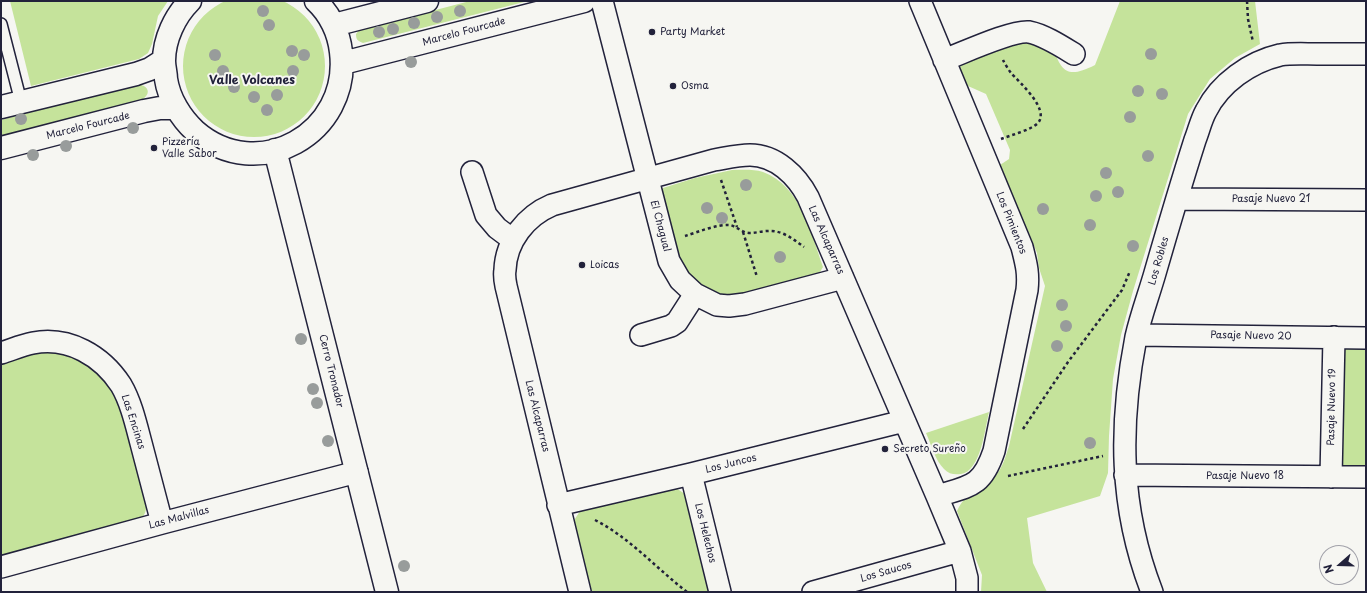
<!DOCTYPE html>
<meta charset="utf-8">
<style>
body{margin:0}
#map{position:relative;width:1367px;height:593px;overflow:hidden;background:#f6f6f2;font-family:"Playpen Sans",sans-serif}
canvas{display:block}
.frame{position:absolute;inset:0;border:2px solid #22223b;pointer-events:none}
.north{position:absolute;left:1319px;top:545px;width:40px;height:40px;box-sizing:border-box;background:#f6f6f2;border:1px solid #a1a1a9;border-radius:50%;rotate:250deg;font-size:11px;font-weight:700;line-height:16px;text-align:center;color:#22223b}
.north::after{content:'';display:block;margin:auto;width:14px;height:18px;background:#22223b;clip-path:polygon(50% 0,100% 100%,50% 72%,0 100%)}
</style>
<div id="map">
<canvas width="1367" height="593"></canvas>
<div class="frame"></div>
<div class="north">N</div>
</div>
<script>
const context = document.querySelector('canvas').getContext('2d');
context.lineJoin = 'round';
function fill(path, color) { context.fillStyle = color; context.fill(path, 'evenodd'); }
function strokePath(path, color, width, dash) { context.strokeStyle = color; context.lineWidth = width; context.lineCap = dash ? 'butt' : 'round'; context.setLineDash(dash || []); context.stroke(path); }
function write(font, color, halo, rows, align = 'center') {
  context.font = font + ' "Playpen Sans",sans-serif'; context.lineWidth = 4; context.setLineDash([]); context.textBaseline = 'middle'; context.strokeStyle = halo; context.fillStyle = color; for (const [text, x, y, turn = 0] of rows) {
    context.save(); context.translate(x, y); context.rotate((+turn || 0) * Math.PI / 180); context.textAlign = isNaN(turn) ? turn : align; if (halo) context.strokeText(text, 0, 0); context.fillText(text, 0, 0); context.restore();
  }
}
fill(new Path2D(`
 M183 66a71 71 0 1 1 142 0a71 71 0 1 1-142 0Z
 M10 1H168L158 16 152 44 148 53 139 59 31 86Z
 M470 1H528L363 43C358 41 356 40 356 34L359 30Z
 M1120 1H1255L1260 44 1235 58 1210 79 1188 114 1133 291 1121 335 1113 379 1109 436 1108 473 1100 496 1027 518 1033 563 1047 592H981L982 575 957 511C966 491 982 488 996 475 1003 467 1006 455 1009 446L1045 286 1039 268 1037 253 1000 165 1009 159 1010 150 986 94 968 86 962 80 960 67 968 57 1015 39 1053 46C1061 74 1069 78 1095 65Z
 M138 84C150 86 151 95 141 100L1 136V120Z
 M732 170C743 170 753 169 763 172 801 186 811 233 823 267L817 277 738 298 720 296 694 281 679 264 659 194 663 188 695 178Z
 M1339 346H1366V469H1336Z
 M48 352 64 354 79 358 105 379 114 392 122 408 148 501 145 513 141 520 1 557V364L32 354Z
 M989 412C985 428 981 471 961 474 954 475 949 474 944 469 935 460 931 444 926 433Z
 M676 488 685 494 709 592H592L573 522 580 511Z`), '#c5e39b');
const service = new Path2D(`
 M1 24 21 102`);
const minor = new Path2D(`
 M602 1 669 261 680 280 695 294 717 305 729 306 745 304 843 278
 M920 1 1022 247C1026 263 1029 273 1027 290L994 451C982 487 970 486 937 496
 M944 60C963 53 1012 30 1029 32 1044 35 1061 46 1074 54
 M472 172 486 215 497 228 513 240
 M1177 199 1366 200
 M641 335 671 326 677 322 695 294
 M1137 335 1366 338
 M1 353C11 350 22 345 33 343 69 336 102 356 121 385 131 402 136 424 141 443 148 469 155 496 162 523
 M691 474 720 592
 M1125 475 1366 477
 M1331 477 1334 337
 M558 505 691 474 904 421
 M1 567 162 523 357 472
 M580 592 506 286C505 281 504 275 505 270 506 241 526 216 552 205L714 160C726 158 738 155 750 155 776 155 797 176 808 197L937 496 960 551 967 578V592
 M813 592 960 551
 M1152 592C1119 507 1119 425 1136 337 1141 315 1149 294 1155 273 1168 228 1181 184 1195 140 1199 130 1201 120 1206 111 1220 83 1250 62 1280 55 1292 53 1305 54 1317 54 1333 54 1350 54 1366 54`);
const tertiary = new Path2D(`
 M190 1C175 16 164 39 164 61 164 67 166 73 166 79 169 99 181 118 195 131 258 186 351 133 341 52 339 33 330 14 316 1
 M334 25 427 1
 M343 63 584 1
 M1 107 136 74 150 69 164 60
 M1 148 144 111 160 108H176
 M275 150 387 592`);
strokePath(service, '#22223b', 14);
strokePath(minor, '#22223b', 24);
strokePath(tertiary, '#22223b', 25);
strokePath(new Path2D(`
 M1247 1 1248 19 1253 42
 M1001 139C1011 135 1031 130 1038 123 1050 109 1019 82 1011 73 1008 69 1005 64 1003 60
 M721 180 737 227
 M743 232 757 277
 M685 236C698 232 717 224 730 225 738 227 742 233 750 233 756 233 762 231 768 231 782 230 793 239 804 247
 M1023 429 1068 362 1122 290 1130 271
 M1008 476 1103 456
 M595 520C630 538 656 568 687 592`), '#22223b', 2.5, [3, 3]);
strokePath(service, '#f6f6f2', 11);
strokePath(minor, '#f6f6f2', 21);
strokePath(tertiary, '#f6f6f2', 22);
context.fillStyle = '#989c9b';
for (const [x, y] of [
 [263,11],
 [460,11],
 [437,17],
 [414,23],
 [269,25],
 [393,29],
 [379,32],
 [292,51],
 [1151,54],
 [215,55],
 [304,55],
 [411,62],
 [223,71],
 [293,71],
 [234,87],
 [1138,91],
 [1162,94],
 [277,95],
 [254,97],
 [267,110],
 [1130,117],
 [21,119],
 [133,128],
 [66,146],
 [33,155],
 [1148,156],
 [1106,173],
 [746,185],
 [1118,192],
 [1096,196],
 [707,208],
 [1043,209],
 [722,218],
 [1090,225],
 [1133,246],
 [780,257],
 [1062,305],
 [1066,326],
 [301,339],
 [1057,346],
 [313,389],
 [317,403],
 [328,441],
 [1090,443],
 [404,566]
]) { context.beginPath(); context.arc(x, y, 6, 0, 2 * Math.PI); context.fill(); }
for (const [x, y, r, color] of [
 [652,32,4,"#22223b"],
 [673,86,4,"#22223b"],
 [154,148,4,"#22223b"],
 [582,265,4,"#22223b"],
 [885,449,4,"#22223b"]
]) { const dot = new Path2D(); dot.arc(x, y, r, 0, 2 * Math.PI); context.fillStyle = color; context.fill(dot); strokePath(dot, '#f6f6f2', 1.5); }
write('10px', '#22223b', '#f6f6f2', [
 ["Marcelo Fourcade",464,32,-15],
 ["Marcelo Fourcade",88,126,-14],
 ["Pasaje Nuevo 21",1271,199],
 ["Los Pimientos",1011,223,68],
 ["El Chagual",660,226,75],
 ["Las Alcaparras",826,240,66],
 ["Los Robles",1159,261,-74],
 ["Pasaje Nuevo 20",1251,336,1],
 ["Cerro Tronador",331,371,76],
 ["Pasaje Nuevo 19",1332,407,-89],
 ["Las Alcaparras",537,416,76],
 ["Las Encinas",133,422,72],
 ["Los Juncos",731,464,-14],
 ["Pasaje Nuevo 18",1245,476],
 ["Las Malvillas",179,518,-15],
 ["Los Helechos",705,533,76],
 ["Los Saucos",886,572,-16]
]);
write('10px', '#22223b', '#f6f6f2', [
 ["Party Market",660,32],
 ["Osma",681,86],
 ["Pizzería",162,142],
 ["Valle Sabor",162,154],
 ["Loicas",590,265],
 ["Secreto Sureño",893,449]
], 'left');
write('bold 12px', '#22223b', '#f6f6f2', [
 ["Valle Volcanes",252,81]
]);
</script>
